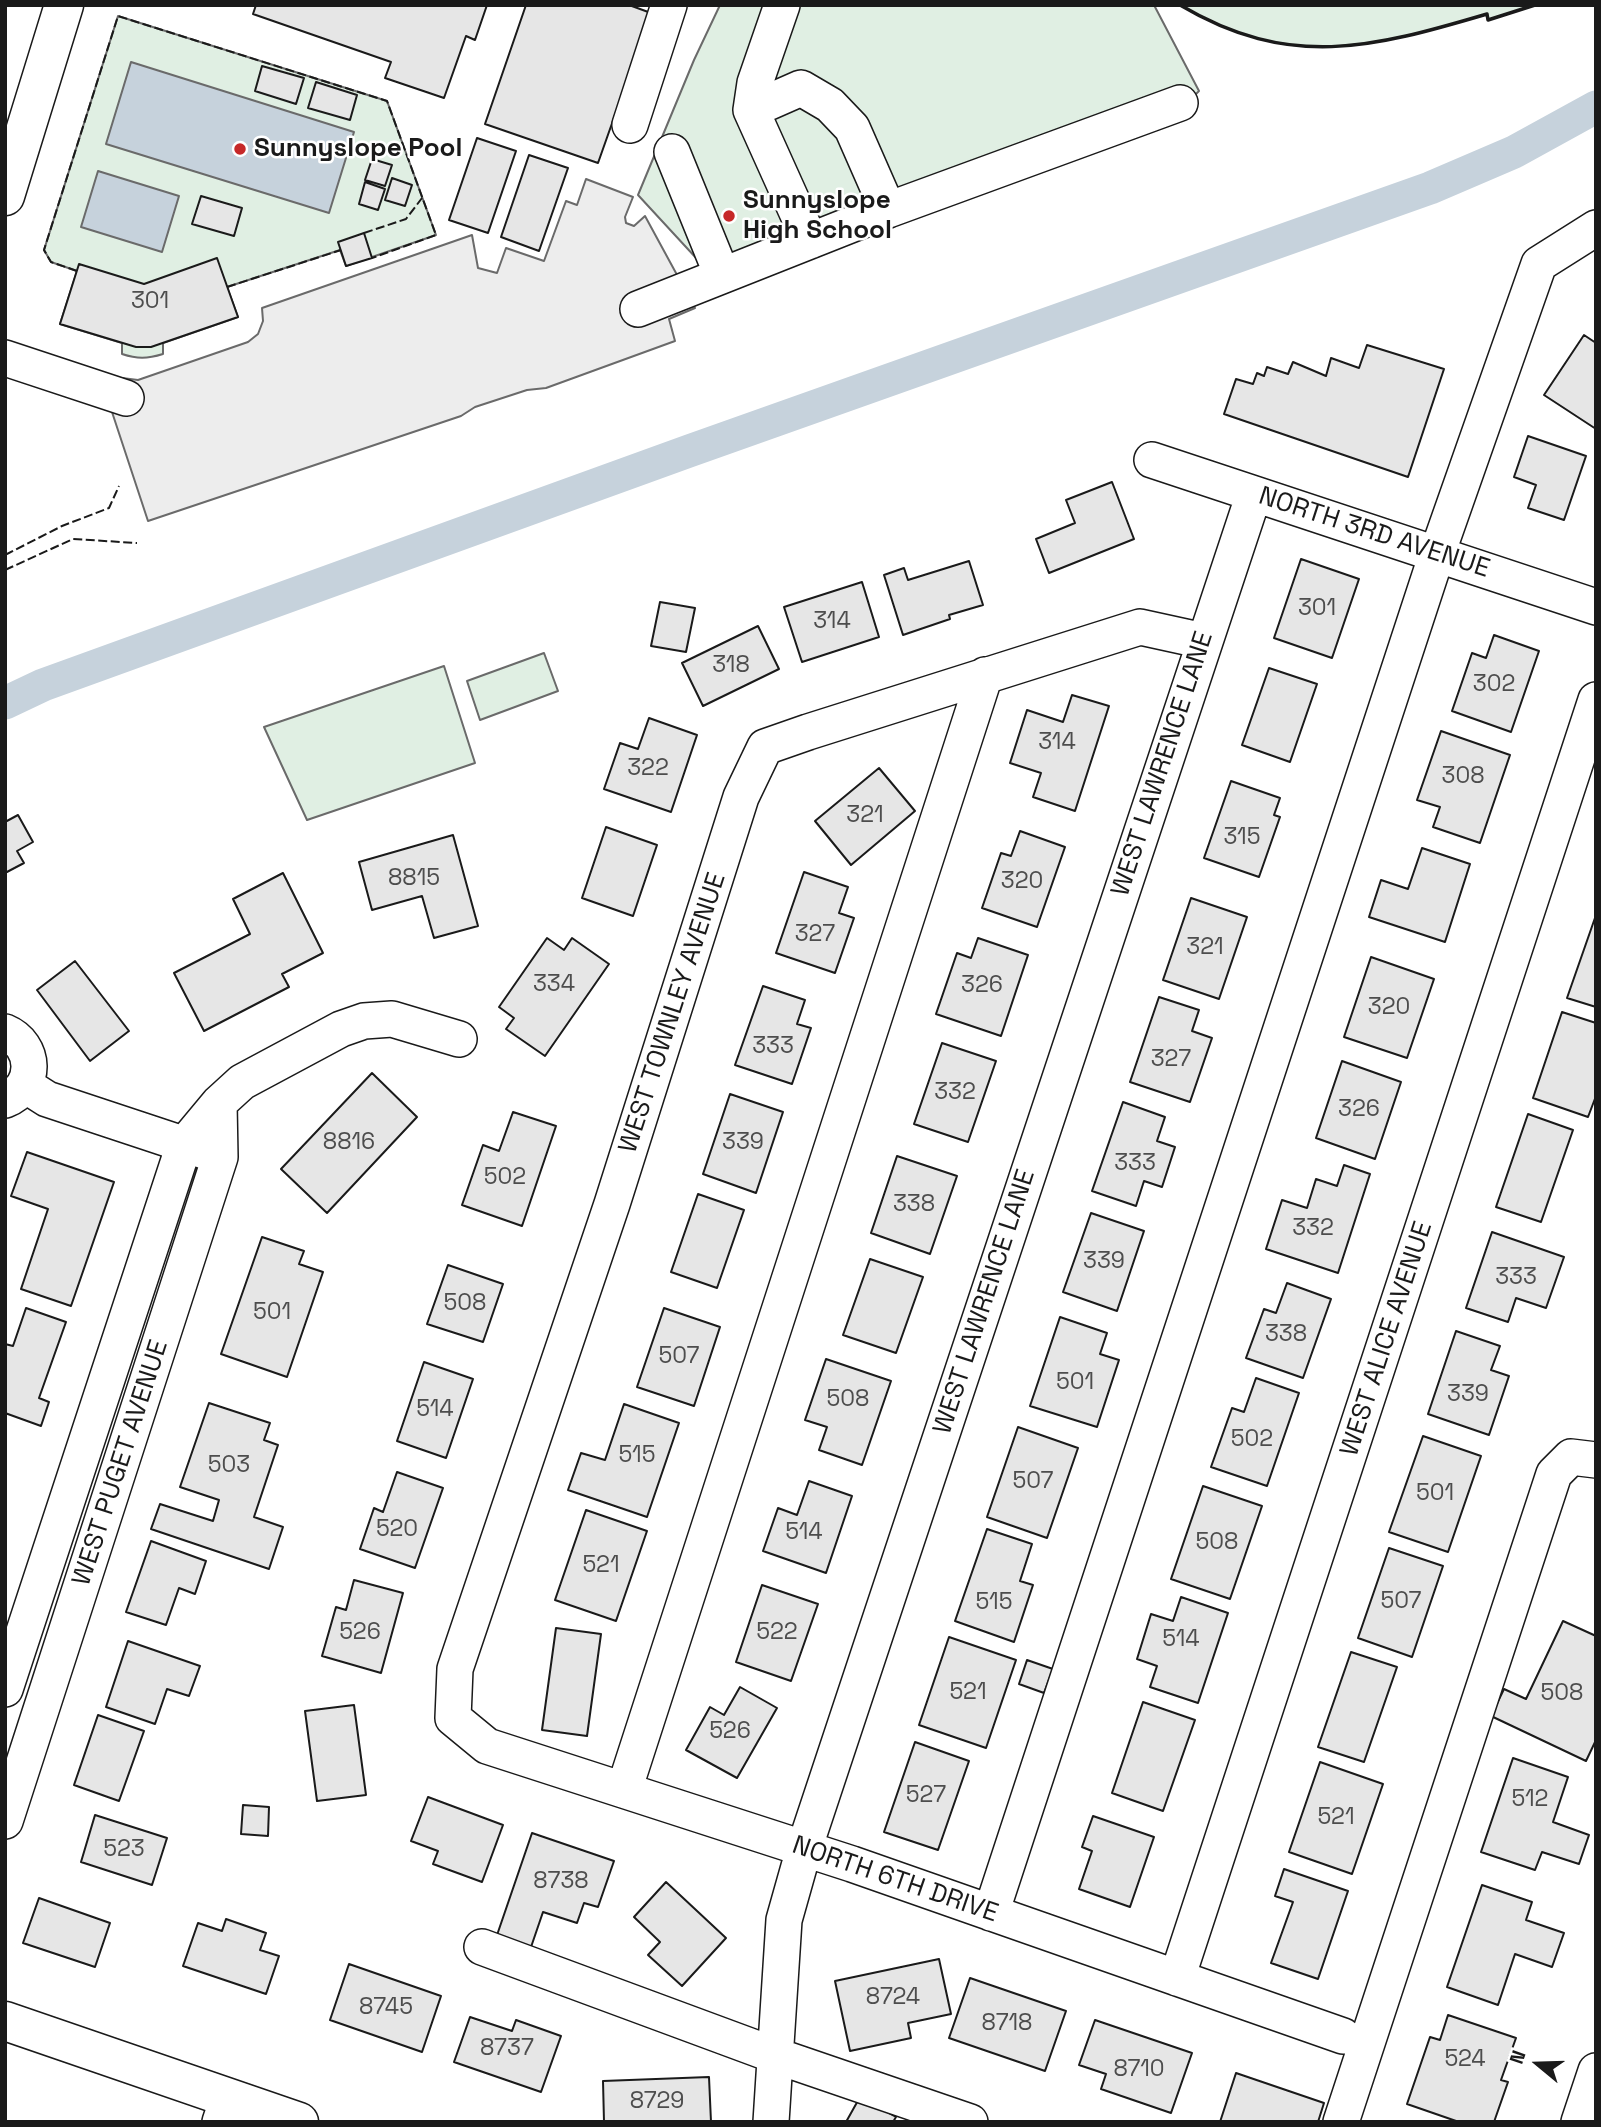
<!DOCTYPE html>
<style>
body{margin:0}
#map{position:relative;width:1601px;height:2127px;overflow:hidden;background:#fff;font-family:"Space Grotesk",sans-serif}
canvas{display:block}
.frame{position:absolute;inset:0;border:7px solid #1a1a1a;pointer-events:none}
.north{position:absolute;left:1503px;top:2029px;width:70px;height:70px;-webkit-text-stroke:5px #fff;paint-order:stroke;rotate:289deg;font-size:19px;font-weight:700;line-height:28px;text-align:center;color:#1a1a1a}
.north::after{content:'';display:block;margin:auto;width:24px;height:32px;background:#1a1a1a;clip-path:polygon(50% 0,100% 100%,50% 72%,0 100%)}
</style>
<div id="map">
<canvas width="1601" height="2127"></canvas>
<div class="frame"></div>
<div class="north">N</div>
</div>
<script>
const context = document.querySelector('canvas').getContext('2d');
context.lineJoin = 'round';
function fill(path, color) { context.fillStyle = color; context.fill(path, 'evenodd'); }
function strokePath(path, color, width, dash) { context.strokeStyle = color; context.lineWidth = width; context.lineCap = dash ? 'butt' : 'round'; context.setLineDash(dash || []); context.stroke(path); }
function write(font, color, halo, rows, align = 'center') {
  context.font = font + ' "Space Grotesk",sans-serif'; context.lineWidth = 5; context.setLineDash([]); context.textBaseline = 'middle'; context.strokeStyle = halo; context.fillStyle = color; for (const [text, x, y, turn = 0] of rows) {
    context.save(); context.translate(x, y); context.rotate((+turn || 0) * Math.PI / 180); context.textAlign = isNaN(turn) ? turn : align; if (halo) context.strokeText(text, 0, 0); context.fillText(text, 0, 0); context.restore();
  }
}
const green = new Path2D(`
 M720 5H1154L1199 91 1179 111 721 285 638 195 694 60Z
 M1180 5H1535L1488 20 1487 14C1372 48 1290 70 1180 5Z
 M118 16 387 101 436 235 346 266 340 250 227 287 238 317 163 343V354C147 359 137 359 122 354V343L60 324 77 271 51 262 44 250Z
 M544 653 558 691 480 720 467 681Z
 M444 666 475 763 307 820 264 727Z`);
fill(green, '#e0efe3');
strokePath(green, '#6a6a6a', 2);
const parking = new Path2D(`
 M586 179 633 197 625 217 626 223 634 226 645 216 695 308 669 319 675 341 546 388 527 390 475 407 461 416 148 521 112 412 122 378 138 380 248 342 258 334 263 321 262 308 472 235 478 268 497 273 506 248 544 261 566 201 577 205Z`);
fill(parking, '#ededed');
strokePath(parking, '#6a6a6a', 2);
const water = new Path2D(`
 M131 62 354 132 329 213 106 144Z
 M98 171 179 196 162 252 81 227Z`);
fill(water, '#c6d2dc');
strokePath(water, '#6a6a6a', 2);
strokePath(new Path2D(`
 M5 703 43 685 689 451 1430 188 1514 152 1596 107`), '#c6d2dc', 33);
const building = new Path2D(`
 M256 5H487L475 40 466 36 444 98 385 78 391 62 253 14Z
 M526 5H629L651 13 598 163 485 124Z
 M262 66 304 78 296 104 255 91Z
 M316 82 357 95 350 120 308 108Z
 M477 138 516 151 488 233 449 220Z
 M529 155 568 168 539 251 501 237Z
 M372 159 392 165 385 186 365 180Z
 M392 178 412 185 405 206 385 200Z
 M365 182 385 189 378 210 359 204Z
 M201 196 242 208 234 236 192 224Z
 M364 233 372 258 346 266 338 242Z
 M217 258 238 317 151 347H136L60 324 79 264 144 284Z
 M1584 335 1596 343V429L1544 395Z
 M1367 345 1444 369 1408 477 1224 414 1236 379 1253 384 1257 373 1264 376 1267 367 1288 374 1293 362 1326 376 1331 358 1359 368Z
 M1528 436 1586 456 1564 520 1528 508 1536 485 1514 477Z
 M1112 482 1134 539 1049 573 1036 539 1075 523 1066 500Z
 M1301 559 1359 579 1332 658 1274 638Z
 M969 561 983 605 949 615 950 619 903 635 884 575 904 568 908 580Z
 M862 582 879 637 802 662 784 607Z
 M660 602 695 608 686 652 651 646Z
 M758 626 779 669 703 706 682 663Z
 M1494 635 1539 651 1511 732 1452 711 1472 653 1486 658Z
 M1269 668 1317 684 1290 762 1242 745Z
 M1072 695 1109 706 1075 811 1033 797 1041 773 1010 763 1027 710 1063 722Z
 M649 718 697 735 671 812 604 789 620 743 638 749Z
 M1441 731 1510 755 1480 843 1433 827 1440 807 1417 800Z
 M879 768 915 811 851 865 815 821Z
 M1231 781 1280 798 1274 815 1280 817 1259 877 1204 858Z
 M18 815 33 842 17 851 24 863 5 873V822Z
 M606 827 657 845 633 916 582 898Z
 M1020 831 1065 847 1037 927 982 908 1001 853 1011 856Z
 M453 835 478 926 434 938 422 896 372 910 359 862Z
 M1422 848 1470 864 1445 942 1369 917 1381 880 1408 889Z
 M804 872 848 887 839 913 854 918 835 973 776 953Z
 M283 873 323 953 282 974 289 987 204 1031 174 973 250 934 233 899Z
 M1191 898 1247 917 1219 999 1163 980Z
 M1596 915V1007L1567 998Z
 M547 938 564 950 572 938 609 964 545 1056 506 1029 514 1018 499 1007Z
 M978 938 1028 955 1001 1036 936 1014 957 953 971 958Z
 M1371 957 1434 979 1407 1058 1344 1037Z
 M75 961 129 1031 90 1061 37 990Z
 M763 986 805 1000 797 1024 811 1028 792 1084 735 1065Z
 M1159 997 1199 1010 1192 1031 1212 1038 1190 1102 1130 1082Z
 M1562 1012 1596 1023V1096L1588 1117 1533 1098Z
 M942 1043 996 1061 968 1142 914 1124Z
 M1342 1061 1401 1082 1375 1159 1316 1138Z
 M372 1073 417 1117 327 1213 281 1169Z
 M730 1094 783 1112 756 1193 703 1174Z
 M1123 1102 1165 1117 1157 1141 1175 1147 1162 1187 1144 1181 1136 1206 1092 1191Z
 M513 1112 556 1126 522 1226 462 1205 483 1145 499 1151Z
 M1528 1114 1573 1130 1541 1222 1496 1207Z
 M27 1152 114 1182 71 1306 21 1289 48 1209 11 1196Z
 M897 1156 957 1176 930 1254 871 1233Z
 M1344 1165 1370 1174 1338 1273 1266 1249 1282 1200 1307 1208 1316 1179 1337 1186Z
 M698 1194 744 1210 717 1288 671 1272Z
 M1091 1213 1144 1231 1117 1311 1063 1292Z
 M1492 1232 1564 1257 1546 1308 1516 1298 1508 1322 1466 1308Z
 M262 1237 304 1251 299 1264 323 1272 287 1377 221 1354Z
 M870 1259 923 1277 896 1353 843 1335Z
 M448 1265 503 1284 483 1342 427 1324Z
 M1287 1283 1331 1299 1303 1378 1246 1358 1264 1309 1276 1313Z
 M26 1308 66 1322 39 1398 49 1402 41 1426 5 1413V1344L13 1346Z
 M664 1308 720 1327 694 1406 637 1387Z
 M1060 1317 1107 1333 1100 1354 1119 1360 1097 1427 1030 1406Z
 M1456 1331 1500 1346 1491 1370 1509 1376 1489 1435 1428 1414Z
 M826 1359 891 1381 862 1465 819 1450 827 1427 805 1420Z
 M424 1362 473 1379 446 1458 397 1441Z
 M1256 1378 1299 1393 1267 1486 1211 1467 1232 1408 1244 1412Z
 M209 1403 270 1423 264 1440 278 1445 254 1517 283 1527 269 1569 151 1529 160 1504 213 1521 219 1500 180 1487Z
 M624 1404 679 1423 647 1517 568 1490 581 1453 605 1460Z
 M1018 1427 1078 1448 1047 1538 987 1517Z
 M1423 1436 1481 1456 1448 1552 1389 1532Z
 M397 1472 443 1488 415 1568 360 1549 374 1508 383 1512Z
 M809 1481 852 1496 826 1573 763 1551 778 1508 797 1515Z
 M1203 1486 1262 1506 1230 1599 1171 1579Z
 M586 1510 647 1531 616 1621 555 1600Z
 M987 1529 1032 1544 1020 1581 1033 1585 1014 1642 955 1621Z
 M151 1541 206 1561 195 1594 179 1588 166 1625 126 1612Z
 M1389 1548 1443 1566 1412 1657 1358 1638Z
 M354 1580 403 1593 381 1673 322 1656 336 1607 346 1610Z
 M762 1585 818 1604 791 1681 736 1662Z
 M1181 1597 1228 1613 1198 1703 1150 1687 1157 1666 1137 1659 1151 1614 1173 1621Z
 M1563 1621 1596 1636V1740L1586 1761 1491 1716 1504 1689 1526 1699Z
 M556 1628 601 1634 587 1736 542 1730Z
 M949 1637 1016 1660 986 1748 919 1725Z
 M128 1641 200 1666 189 1696 167 1689 155 1724 106 1707Z
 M1351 1652 1397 1667 1364 1762 1318 1747Z
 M1027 1660 1053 1669 1044 1693 1019 1684Z
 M740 1687 777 1708 737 1778 686 1750 710 1707 724 1715Z
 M1143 1702 1195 1720 1163 1811 1112 1793Z
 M354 1705 366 1795 317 1801 305 1711Z
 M98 1715 144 1731 119 1801 74 1785Z
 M915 1742 969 1761 938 1850 884 1832Z
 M1513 1758 1568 1777 1553 1822 1589 1835 1579 1864 1542 1852 1535 1870 1481 1852Z
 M1320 1762 1383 1784 1352 1874 1289 1852Z
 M428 1797 503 1825 482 1882 433 1864 438 1851 411 1841Z
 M243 1805 269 1807 268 1836 241 1834Z
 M95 1815 167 1838 152 1885 81 1862Z
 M1093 1816 1154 1837 1130 1907 1079 1889 1092 1851 1082 1847Z
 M532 1833 614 1861 598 1907 584 1903 577 1923 543 1912 530 1950 496 1938Z
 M1284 1869 1348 1891 1318 1979 1271 1963 1293 1902 1275 1896Z
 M666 1882 726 1938 682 1986 648 1955 660 1942 634 1917Z
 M1482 1885 1532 1902 1526 1920 1564 1933 1552 1967 1515 1954 1498 2005 1447 1987Z
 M39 1898 110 1923 95 1967 23 1943Z
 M226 1919 266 1933 260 1950 279 1956 266 1994 183 1966 198 1923 222 1931Z
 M939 1959 951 2014 908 2023 911 2038 850 2051 835 1981Z
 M349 1964 441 1996 422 2052 330 2020Z
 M970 1978 1066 2011 1045 2071 949 2038Z
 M1448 2015 1516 2038 1501 2080 1508 2082 1494 2122H1459L1407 2104 1430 2037 1440 2040Z
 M470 2017 512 2031 516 2020 561 2036 541 2092 454 2062Z
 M1095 2020 1192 2053 1171 2113 1101 2089 1106 2074 1079 2065Z
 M1236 2073 1324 2103 1318 2122H1220Z
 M709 2077 711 2122H604L603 2081Z
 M860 2097 896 2117 893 2122H846Z`);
fill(building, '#e6e6e6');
strokePath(building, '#1a1a1a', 2);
const minor = new Path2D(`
 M751 110 810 241
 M630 125 669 5
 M672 152 722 275
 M888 210 1180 103
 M638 309 888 210 852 128 830 105 801 88 751 110 755 83 782 5
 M5 358 126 398
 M1152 460 1596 607
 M1204 641 1140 627 808 732 765 747 741 797 612 1204 455 1669 453 1718 487 1746 852 1864 1343 2036
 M5 1032C36 1045 38 1087 5 1100
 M25 1085 47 1099 207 1152
 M5 1689 184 1145 219 1103 242 1082 341 1029 364 1021 392 1019 459 1039
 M624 1790 985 675
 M5 1821 220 1157 219 1103
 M991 1913 1437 554 1539 264 1596 228
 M482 1947 774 2055 970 2122
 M1177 1978 1596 700
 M220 2122 228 2098
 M771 2122 784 1920 804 1849 1254 494
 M1341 2122 1554 1474 1571 1457 1596 1460
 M1579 2122 1596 2071`);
const major = new Path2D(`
 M5 196 64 5
 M5 2021 299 2122`);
strokePath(minor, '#1a1a1a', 38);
strokePath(major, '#1a1a1a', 41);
strokePath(minor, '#fff', 35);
strokePath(major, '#fff', 38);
strokePath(new Path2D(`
 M364 233 406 219 422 198
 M77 271 51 262 44 250 118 16 387 101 436 235 372 258
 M227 287 341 250
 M5 555 62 526 109 508 119 486
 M5 570 73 539 137 543`), '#1a1a1a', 2, [9, 3.5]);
strokePath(new Path2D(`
 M1180 5C1290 70 1372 48 1487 14L1488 20 1535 5`), '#1a1a1a', 3.5);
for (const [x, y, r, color] of [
 [240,149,7,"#c62828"],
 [729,216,7,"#c62828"]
]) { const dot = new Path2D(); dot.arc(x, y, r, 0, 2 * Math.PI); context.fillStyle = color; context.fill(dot); strokePath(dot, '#fff', 2.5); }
write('23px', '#4d4d4d', null, [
 ["301",150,302],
 ["301",1317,609],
 ["314",832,622],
 ["318",731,666],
 ["302",1494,685],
 ["314",1057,743],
 ["322",648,769],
 ["308",1463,777],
 ["321",865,816],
 ["315",1242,838],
 ["8815",414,879],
 ["320",1022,882],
 ["327",815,935],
 ["321",1205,948],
 ["334",554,985],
 ["326",982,986],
 ["320",1389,1008],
 ["333",773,1047],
 ["327",1171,1060],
 ["332",955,1093],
 ["326",1359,1110],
 ["8816",349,1143],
 ["339",743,1143],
 ["333",1135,1164],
 ["502",505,1178],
 ["338",914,1205],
 ["332",1313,1229],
 ["339",1104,1262],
 ["333",1516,1278],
 ["508",465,1304],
 ["501",272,1313],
 ["338",1286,1335],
 ["507",679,1357],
 ["501",1075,1383],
 ["339",1468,1395],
 ["508",848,1400],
 ["514",435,1410],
 ["502",1252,1440],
 ["515",637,1456],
 ["503",229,1466],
 ["507",1033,1482],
 ["501",1435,1494],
 ["520",397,1530],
 ["514",804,1533],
 ["508",1217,1543],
 ["521",601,1566],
 ["507",1401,1602],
 ["515",994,1603],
 ["526",360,1633],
 ["522",777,1633],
 ["514",1181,1640],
 ["521",968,1693],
 ["508",1562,1694],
 ["526",730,1732],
 ["527",926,1796],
 ["512",1530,1800],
 ["521",1336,1818],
 ["523",124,1850],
 ["8738",561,1882],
 ["8724",893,1998],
 ["8745",386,2008],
 ["8718",1007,2024],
 ["8737",507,2049],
 ["524",1465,2060],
 ["8710",1139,2070],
 ["8729",657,2102]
]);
write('bold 26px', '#1a1a1a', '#fff', [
 ["Sunnyslope Pool",254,149],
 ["Sunnyslope",743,201],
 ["High School",743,231]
], 'left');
write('26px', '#1a1a1a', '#fff', [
 ["NORTH 3RD AVENUE",1374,533,18],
 ["WEST LAWRENCE LANE",1163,764,-72],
 ["WEST TOWNLEY AVENUE",673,1013,-72],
 ["WEST LAWRENCE LANE",985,1302,-72],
 ["WEST ALICE AVENUE",1387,1339,-72],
 ["WEST PUGET AVENUE",121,1463,-72],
 ["NORTH 6TH DRIVE",895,1880,19]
]);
</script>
